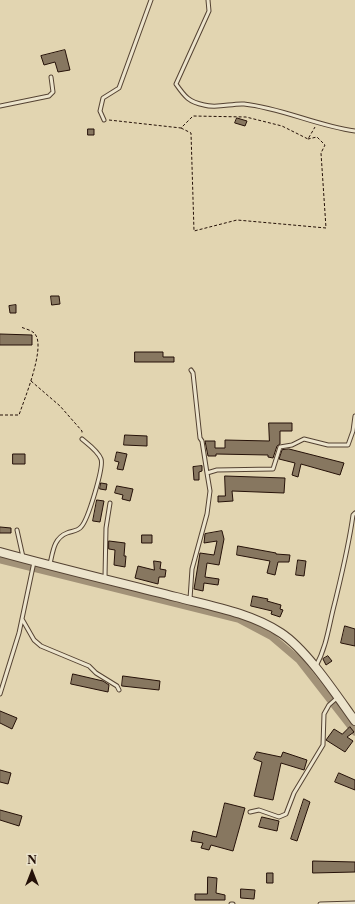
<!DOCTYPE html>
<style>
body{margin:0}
#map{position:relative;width:355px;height:904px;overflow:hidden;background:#e2d5b1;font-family:"Libre Caslon Text",serif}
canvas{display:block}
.north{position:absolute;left:12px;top:852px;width:40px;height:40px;-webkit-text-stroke:3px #ece4cc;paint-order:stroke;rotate:0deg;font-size:11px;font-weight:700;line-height:16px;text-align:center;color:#251108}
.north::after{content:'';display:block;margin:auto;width:14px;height:18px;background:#251108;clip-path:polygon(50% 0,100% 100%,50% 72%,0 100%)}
</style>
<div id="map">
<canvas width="355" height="904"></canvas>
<div class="north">N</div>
</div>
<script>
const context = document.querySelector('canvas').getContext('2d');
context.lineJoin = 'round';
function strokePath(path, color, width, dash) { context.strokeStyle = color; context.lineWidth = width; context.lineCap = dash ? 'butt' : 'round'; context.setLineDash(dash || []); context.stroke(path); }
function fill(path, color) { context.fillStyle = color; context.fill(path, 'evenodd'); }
strokePath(new Path2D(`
 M0 560 238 619 272 637 299 660 355 732`), '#a29278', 7);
const building = new Path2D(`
 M65 50 70 70 58 72 55 62 44 65 41 56Z
 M237 118 247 121 245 126 235 123Z
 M88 129H94V135H88Z
 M51 296H59L60 304 52 305Z
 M16 305V313H10L9 306Z
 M0 334 32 335V345H0Z
 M135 352H163V357H174V362H135Z
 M269 423H292V431H280V444L277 446 273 458 268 457V455L216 454V456H208L205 441H215V448H225V440L269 441Z
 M125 435 147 436V446L124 445Z
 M289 449 344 463 340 475 301 464 298 477 292 475 295 463 279 459 282 450Z
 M117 452 127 454 123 470 117 469 119 462 115 461Z
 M13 454H25V464H13Z
 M202 466V471L199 472V480H194L193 467Z
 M225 476 285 478 284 493 232 491 233 501 218 502V496H225Z
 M101 483 107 484 106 490 100 489Z
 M117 486 133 489 130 501 122 499 123 495 115 493Z
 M97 500 104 501 100 522 93 521Z
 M0 527 11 528V533H0Z
 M222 531 224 539 219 565 207 563 205 577 219 579 218 585 204 583 203 591 194 589 200 553 214 555 217 541 204 543 205 534Z
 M142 535H152V543H142Z
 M109 541 125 543 124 556H126L125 567 114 565 115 550 109 549Z
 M238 546 276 553V554L290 555 289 562H278L275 575 267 573 270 561 237 555Z
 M298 560 306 561 304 576 296 575Z
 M154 561 161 562 160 569 166 570 165 577H159L158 584 135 578 138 566 154 570Z
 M253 596 268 599 267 601 281 605 280 609 283 610 280 617 271 614 272 611 251 606Z
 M345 626 355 629V646L341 643Z
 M328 656 332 661 326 665 323 659Z
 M73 674 103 681 109 685 108 692 71 684Z
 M123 676 160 681 159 690 122 686Z
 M0 711 17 718 12 729 0 723Z
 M350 727 354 732 347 737 353 741 345 752 326 740 334 729 342 734Z
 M257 752 281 757 283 752 307 760 304 770 281 763 273 800 254 796 262 762 254 759Z
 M0 770 11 773 8 784 0 782Z
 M339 773 355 780V790L335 782Z
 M304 799 310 802 297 841 291 839Z
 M225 803 245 808 233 851 211 845 209 850 201 848 203 843 191 841 193 831 216 837Z
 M0 810 22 816 19 826 0 820Z
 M262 817 279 821 277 831 259 827Z
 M313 861 355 862V872L313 873Z
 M267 873H273V883H267Z
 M208 877 217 878 216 893 225 895V900H195V894H207Z
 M241 889 255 890 254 899 241 898Z`);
fill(building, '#877760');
strokePath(building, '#251108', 1);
const service = new Path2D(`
 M208 0 209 11 176 84C185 97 189 102 204 105 217 109 232 103 244 104 282 108 317 126 355 131
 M0 106 49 96 53 92 51 77
 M104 120 100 111 103 98 119 88 151 0
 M191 370 193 373 200 438 202 441 207 473
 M17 530 23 557
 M50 564C53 551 54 538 67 533 72 531 78 531 81 527 88 520 104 467 101 459 98 451 88 444 82 439
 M105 577 106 528 110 503
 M190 599 192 569 207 514 210 491 207 473 217 470 273 469 280 447 292 445 304 439 328 445H348L353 431 355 416
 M22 619 34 640 41 646 89 666 96 673 117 686 119 690
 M316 666C327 646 329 624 335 602 342 573 349 545 353 515L355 513
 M0 694 19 633 34 562
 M250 812 259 810 279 817 286 814 294 793 323 745 324 714 329 705 338 697
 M231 904H233
 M320 904 355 903`);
const tertiary = new Path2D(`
 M0 552C58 568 117 582 176 597 211 606 251 613 281 633 307 650 337 696 355 721`);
strokePath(service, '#544232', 5);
strokePath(tertiary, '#544232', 10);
strokePath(new Path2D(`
 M109 120 181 128 193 116 246 117 282 126 308 139 315 127
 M181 128 191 133 194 231 237 220 326 228 321 153 325 145 317 137 308 139
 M31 381 60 406 82 431V434
 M0 415H19C24 400 46 347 35 334 32 330 25 329 21 327`), '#251108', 1, [3, 2]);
strokePath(service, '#ece4cc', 3);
strokePath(tertiary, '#ece4cc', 8);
</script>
